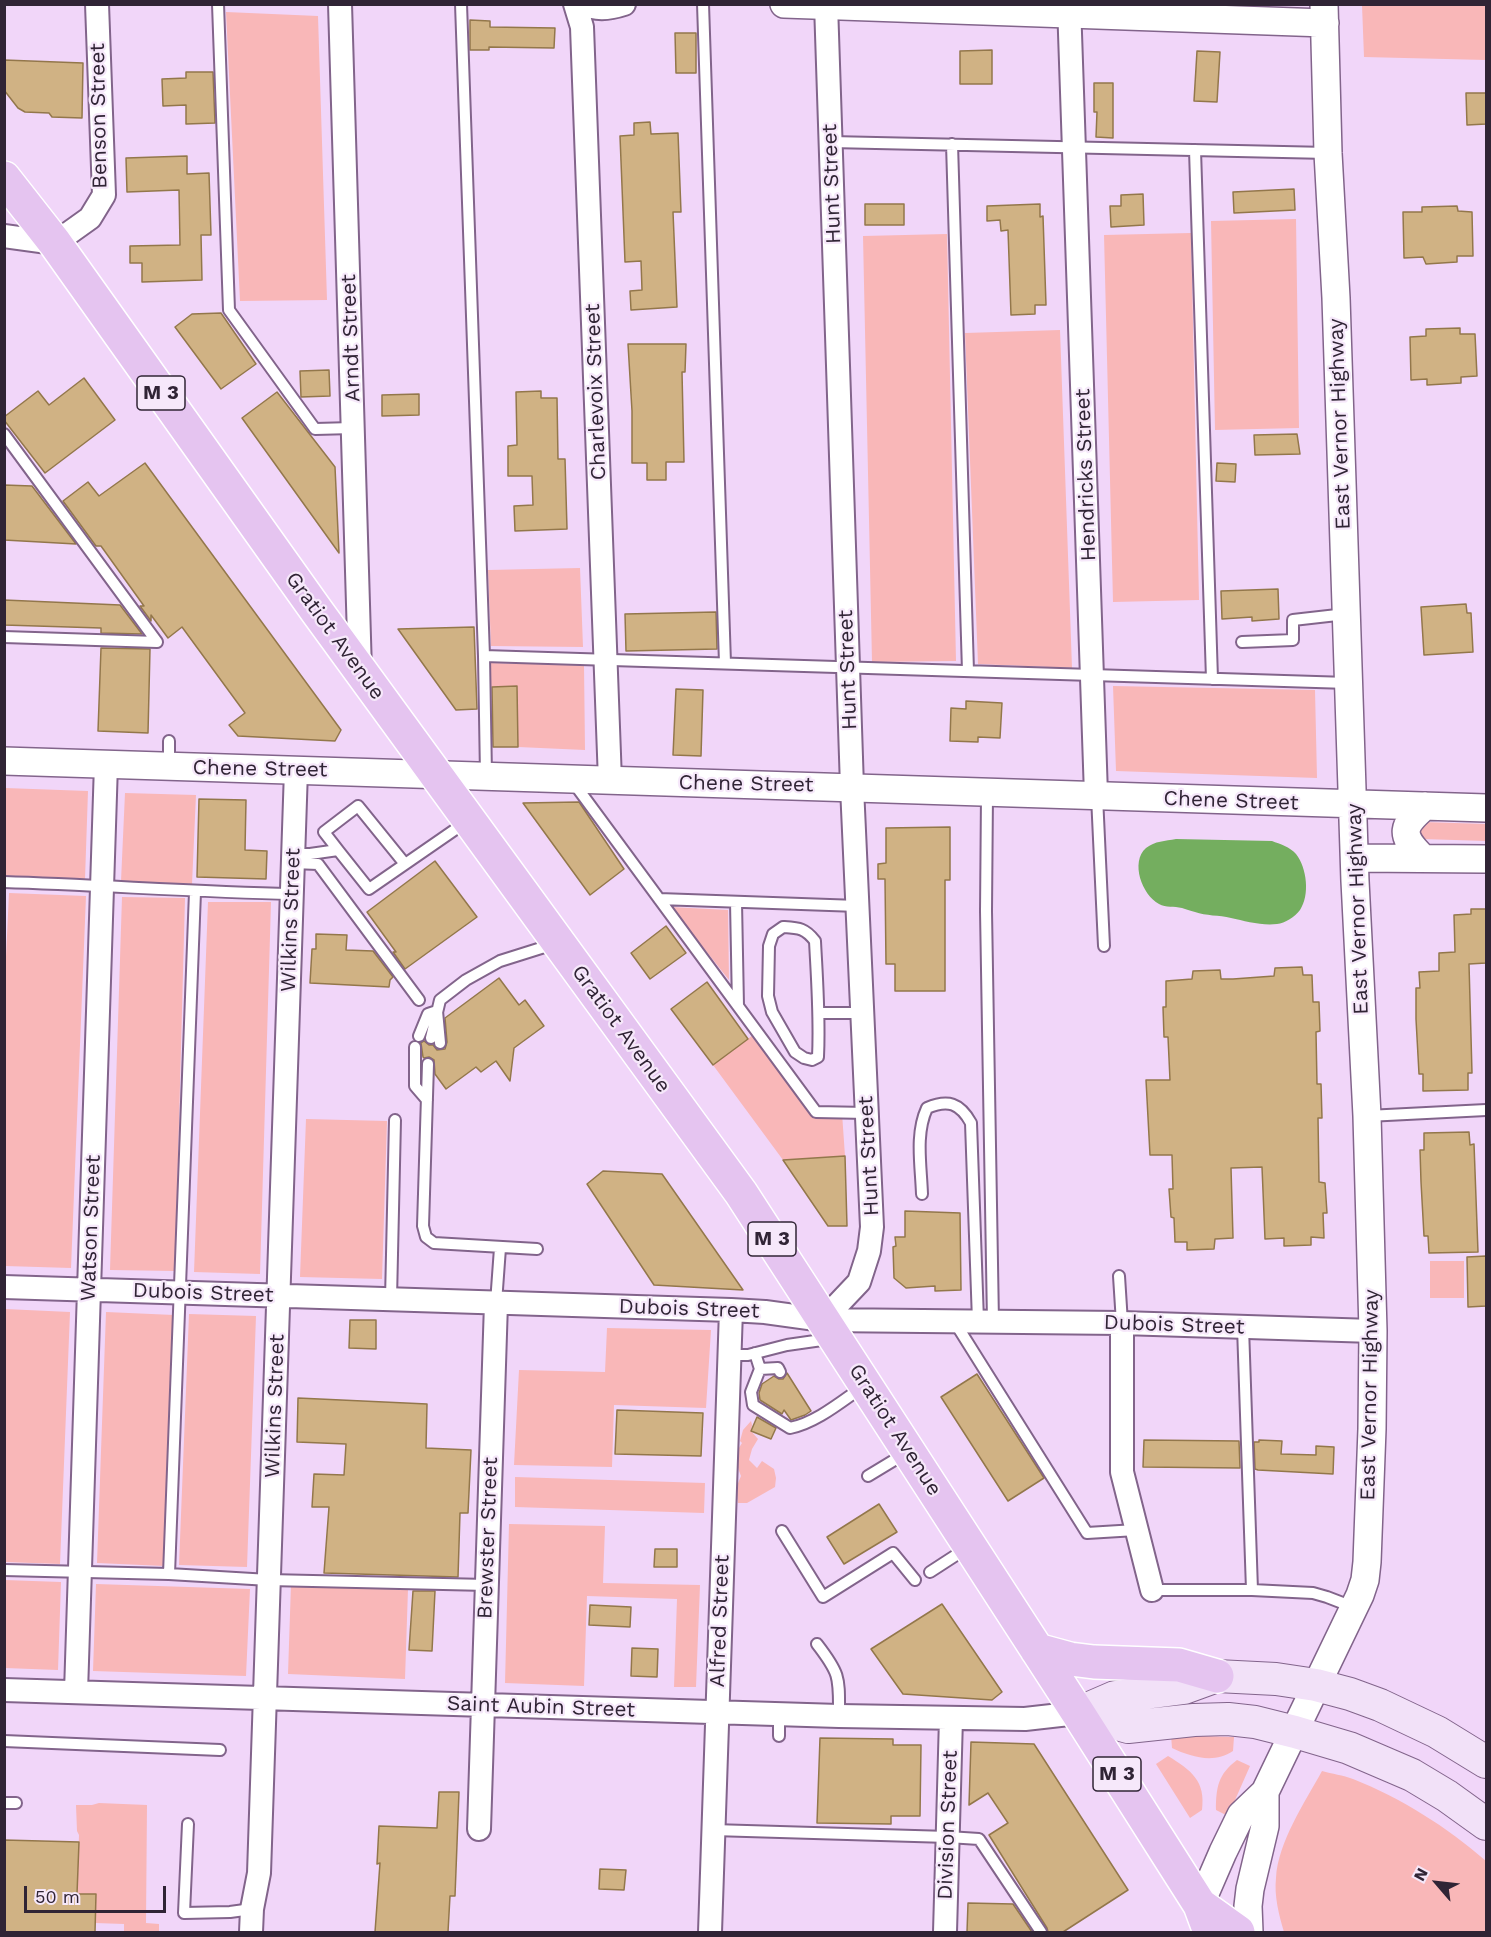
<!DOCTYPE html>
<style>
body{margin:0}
#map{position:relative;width:1491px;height:1937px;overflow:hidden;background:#f1d6f9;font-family:"Work Sans",sans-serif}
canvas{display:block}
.frame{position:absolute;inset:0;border:6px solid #302435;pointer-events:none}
.north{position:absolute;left:1407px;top:1853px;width:60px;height:60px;-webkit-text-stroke:4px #f6e8fa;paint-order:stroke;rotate:298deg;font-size:16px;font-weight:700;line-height:24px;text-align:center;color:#302435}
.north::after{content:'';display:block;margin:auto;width:21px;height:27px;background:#302435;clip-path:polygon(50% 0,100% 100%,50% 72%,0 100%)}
.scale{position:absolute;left:24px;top:1886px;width:142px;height:27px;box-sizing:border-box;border:3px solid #302435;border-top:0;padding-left:8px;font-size:18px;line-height:21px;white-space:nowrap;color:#302435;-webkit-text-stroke:4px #f6e8fa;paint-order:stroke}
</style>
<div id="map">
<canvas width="1491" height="1937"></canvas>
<div class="frame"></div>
<div class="north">N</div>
<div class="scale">50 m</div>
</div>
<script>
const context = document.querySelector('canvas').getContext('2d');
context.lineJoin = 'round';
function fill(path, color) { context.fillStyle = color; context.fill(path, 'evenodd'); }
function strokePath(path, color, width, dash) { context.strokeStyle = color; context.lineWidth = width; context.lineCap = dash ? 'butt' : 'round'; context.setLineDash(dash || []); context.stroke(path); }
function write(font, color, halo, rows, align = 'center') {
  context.font = font + ' "Work Sans",sans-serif'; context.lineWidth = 4.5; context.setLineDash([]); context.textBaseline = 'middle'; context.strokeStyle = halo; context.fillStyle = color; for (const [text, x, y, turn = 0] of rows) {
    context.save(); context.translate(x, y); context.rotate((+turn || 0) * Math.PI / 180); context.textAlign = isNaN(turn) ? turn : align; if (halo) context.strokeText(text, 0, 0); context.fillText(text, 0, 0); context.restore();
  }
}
fill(new Path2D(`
 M1362 5H1486V60L1364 57Z
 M226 12 318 16 327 300 240 301Z
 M1296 219 1299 428 1215 430 1211 221Z
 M1191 233 1199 600 1113 602 1104 235Z
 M947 234 956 661 872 662 863 236Z
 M1060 330 1072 668 978 664 965 333Z
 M580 568 583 647 491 646 488 570Z
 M490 663 584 665 585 750 518 747 517 686 490 687Z
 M1113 686 1315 690 1317 778 1116 771Z
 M5 788 88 791 85 879 5 877Z
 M125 793 196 795 192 884 121 881Z
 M1423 822 1486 824V841L1422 839 1418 834Z
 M9 893 86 896 71 1268 5 1266 4 999Z
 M122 897 185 898 175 1271 110 1270Z
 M208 902H271L260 1274 194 1272Z
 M671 907 728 910 729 980Z
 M757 1032 816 1112 842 1113 845 1156 783 1160 713 1065Z
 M306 1119 387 1121 382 1279 300 1277Z
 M1430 1261H1464V1298H1430Z
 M5 1309 70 1312 60 1564 5 1562Z
 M106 1312 174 1315 164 1566 97 1563Z
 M189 1314 256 1316 247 1567 179 1565Z
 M607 1328 711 1330 706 1408 614 1405 612 1467 514 1465 519 1370 605 1372Z
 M751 1421 752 1425 751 1431 758 1439 752 1449 749 1460 757 1468 762 1461 774 1469 776 1478 775 1487 747 1503H738L736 1488 741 1476C736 1464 734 1454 742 1443L740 1441 743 1430Z
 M515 1477 705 1483 704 1513 515 1507Z
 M509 1524 605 1526 603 1583 700 1585 696 1687H674L677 1599 587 1596 584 1686 505 1683Z
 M5 1580 61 1582 58 1670 5 1668Z
 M96 1584 250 1589 246 1676 93 1671Z
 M291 1584 408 1589 405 1679 288 1674Z
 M1171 1735 1234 1737 1233 1751C1214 1764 1191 1757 1172 1748Z
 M1168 1756C1191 1770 1206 1781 1202 1810L1190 1818 1156 1764Z
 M1237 1760 1250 1766 1228 1816 1216 1810C1216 1788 1218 1774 1237 1760Z
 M1322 1771C1332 1774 1343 1775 1353 1779 1401 1798 1447 1827 1486 1861V1932H1284C1279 1915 1274 1896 1276 1878 1278 1842 1305 1802 1322 1771Z
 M99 1803 147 1805 146 1923 159 1924V1932H124V1924L95 1923 96 1894H77L79 1835 77 1831 76 1805H92Z`), '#f9b7b8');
fill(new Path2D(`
 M1176 839 1272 841C1280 844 1290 847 1296 854 1307 868 1310 895 1300 910 1295 917 1285 923 1277 924 1262 926 1245 921 1231 918 1219 915 1206 916 1195 912 1190 911 1186 909 1182 908 1174 906 1166 908 1159 904 1142 895 1130 862 1146 848 1155 841 1165 841 1176 839Z`), '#74ae5f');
const building = new Path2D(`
 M470 20 490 21V27L555 28 554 48 489 47V50H470Z
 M675 33H696V73H676Z
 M992 50V84H960V51Z
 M1197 51 1220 52 1217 102 1194 101Z
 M4 60 83 63 82 118 52 117 49 113 25 112 18 108 4 90Z
 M186 72H213L215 123 186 124V105L163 106 162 79 186 78Z
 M1094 83H1113V138L1096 137 1097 112H1094Z
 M1466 93H1486V124L1467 125Z
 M650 122 651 134 678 133 681 212H673L677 307 631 310 630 291 642 290 641 261 625 262 620 136 634 135V123Z
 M187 156V174L209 173 211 235H201L202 280 142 282V263H130V246L180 245 179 190 127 192 126 158Z
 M1294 189 1295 210 1234 213 1233 192Z
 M1143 194 1144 225 1111 227 1110 206H1121V195Z
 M865 204H904V225H865Z
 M1040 204V217L1043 216 1046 305H1035V314L1011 315 1008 230 1001 231 1000 220 987 221V206Z
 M1457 206 1458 211 1472 212 1473 256H1457V262L1426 264 1423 257 1404 258 1403 212H1422V207Z
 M221 313 256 364 221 389 175 327 192 314Z
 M1460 328V334H1475L1477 376 1461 377V383L1427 385V379L1411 380 1410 337 1426 336V329Z
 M628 344H686L685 372H682L684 462H666V480H647V463H632V411Z
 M329 370 330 396 301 397 300 371Z
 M84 378 115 420 45 473 4 420V417L38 391 49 405Z
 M541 391V398H557L558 459H565L567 529 515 531 514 506 533 505 532 476H508V446L517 445 516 392Z
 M277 392 335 467 339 553 242 418Z
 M419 394V415L382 416V395Z
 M1297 434 1300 454 1255 455 1254 435Z
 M145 463 341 730 335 741 238 736 229 725 245 713 182 627 168 638 151 615V621L140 606H144L101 546H96L63 501 88 482 99 496Z
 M1217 463 1236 464 1235 482 1216 481Z
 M4 485 32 486 76 544 4 540Z
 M1278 589 1279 619 1252 621V617L1222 619 1221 591Z
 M4 600 120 605 142 634 101 633V628L4 625Z
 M1466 604 1467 613H1471L1473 652 1424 655 1421 607Z
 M716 612 717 649 626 651 625 614Z
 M474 627 477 709 456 710 398 629Z
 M101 648 150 649 148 733 98 731Z
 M517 686 518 747H493L492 687Z
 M676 689 703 690 701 756 673 755Z
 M966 701 1002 703 1000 738 978 737V742L950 741 951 708 966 709Z
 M199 799 246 800 245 850 267 851 266 879 197 877Z
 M579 802 624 869 590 895 523 803Z
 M950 827V880H945V991H895V964H886L885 879H878V864L886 863V828Z
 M435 861 477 917 405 969 393 952H396L367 912Z
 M1471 909H1486V963L1469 964 1472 1073H1468V1090L1423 1091V1074H1419L1416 1019V988H1420L1419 972 1439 971V953L1455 952 1454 915 1471 914Z
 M666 926 686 953 650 979 631 953Z
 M316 934 347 935 346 950 373 951 393 977 390 980 389 987 310 983 312 949H316Z
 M1302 967 1303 975H1312L1313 1002H1319L1320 1031 1316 1032 1317 1084H1321L1322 1118H1318L1319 1182 1325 1183 1327 1213H1323L1324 1238 1311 1237V1245L1284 1246V1238L1265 1239 1262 1167 1231 1168 1233 1238 1215 1239 1214 1249 1187 1250V1242H1175L1174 1218 1171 1217 1169 1189H1173L1172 1155H1150L1146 1080H1170L1168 1037H1164L1163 1007H1166V981L1192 979 1193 971 1220 970 1221 979H1233L1274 976 1275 968Z
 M499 978 519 1005 525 1000 544 1026 514 1048 510 1081 496 1061 481 1072 476 1067 446 1089 435 1074 434 1060 429 1057 424 1058 423 1057 421 1043 424 1041 429 1045H433L437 1050 445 1049 447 1042 445 1018Z
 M707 982 748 1039 713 1065 671 1009Z
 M1469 1132 1470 1145 1474 1144 1478 1252 1429 1253 1428 1236H1424L1421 1182 1420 1150H1424V1133Z
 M845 1156 847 1226H828L783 1160Z
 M603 1171 662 1174 743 1290 654 1285 587 1184Z
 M905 1211 960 1213 961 1290 935 1291V1286L906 1288 894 1278 893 1247 896 1246 895 1237H905Z
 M1486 1256V1306L1468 1307 1467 1257Z
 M350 1320H376V1349L349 1348Z
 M787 1373 811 1411 805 1415 791 1420 784 1410 782 1414 760 1400 759 1393 762 1384 774 1376 779 1379H783Z
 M977 1374 1044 1478 1008 1501 941 1397Z
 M298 1398 427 1404 426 1448 471 1450 468 1513H460L458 1577 324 1573 329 1507H312L314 1474 344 1475 346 1444 297 1442Z
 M617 1410 703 1413 701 1456 615 1454Z
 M757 1417 776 1428 771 1439 751 1431Z
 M1144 1440 1239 1441 1240 1468 1143 1467Z
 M1259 1440 1282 1441 1281 1454 1316 1455V1446L1334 1447 1333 1474 1258 1470 1255 1469 1254 1442H1259Z
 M879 1504 897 1532 844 1564 827 1537Z
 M655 1549H677V1567H654Z
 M413 1591H435L432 1651 409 1650Z
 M942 1604 1002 1692 992 1700 903 1694 871 1649Z
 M590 1605 631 1607 630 1627 589 1625Z
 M632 1648 658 1649 657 1677 631 1676Z
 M820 1738 893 1739V1745H921L920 1816H891V1824L817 1823Z
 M971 1742 1034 1744 1128 1890 1063 1932H1048L1047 1928 989 1835 1008 1823 988 1793 969 1805Z
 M439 1792H459L455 1896H450L448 1932H375L380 1863 377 1864 379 1826 437 1828Z
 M4 1840 79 1842 77 1894H96L95 1932H4Z
 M600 1869 626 1870 624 1890 599 1889Z
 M968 1903 1013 1904 1032 1932H967Z`);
fill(building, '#d0b284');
strokePath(building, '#93774b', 1.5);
const service = new Path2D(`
 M218 4 229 310 315 429 353 428
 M461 4 484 656 486 775
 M703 4 725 663
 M831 142 1328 153
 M952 144 968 671
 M1195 150 1212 679
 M4 434 157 642
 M4 637 157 642
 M1242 642 1293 640V620L1346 614
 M484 656 1348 683
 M169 767V741
 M573 782 816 1112 867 1113
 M987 794 986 911 993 1322
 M1097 796 1104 946
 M338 850 324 832 358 806 405 864
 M294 854H310L338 850 369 889 466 822
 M293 863 318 864 419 1000
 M4 882C101 885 196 892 292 894
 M659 899 858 906
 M736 902 738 1006
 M783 927C799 928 805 928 815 941 817 980 820 1018 818 1057L812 1060 804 1058 795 1052 772 1012 768 996 769 946 773 934Z
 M819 1013H863
 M419 1036 428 1014 437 1011 440 1043
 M431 1038 440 1000 466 980 500 961 554 944
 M415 1047V1086L427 1100
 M428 1064 423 1226 426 1237 434 1243 537 1249
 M1367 1116 1486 1110
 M922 1194C921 1165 915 1134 927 1108 948 1099 960 1103 971 1123L978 1321
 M1119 1276 1122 1323
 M391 1299 395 1120
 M496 1303 500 1248
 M954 1321 1087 1533 1136 1530
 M1243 1327 1252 1590
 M755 1353 760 1369 751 1392 753 1405 790 1428C816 1423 842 1401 864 1386
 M729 1355H748L787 1345 829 1339
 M760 1369 778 1368 780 1372
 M868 1476 906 1453
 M782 1531 823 1597 893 1553 915 1580
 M4 1570 169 1574 269 1580 487 1585
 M930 1572 967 1548
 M169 1574 195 892
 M1152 1590H1252L1313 1593 1327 1597 1353 1607
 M817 1644C841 1675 839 1678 839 1716
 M779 1736V1714
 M4 1741 220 1750
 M4 1803H16
 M188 1824 184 1913 230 1912 252 1909
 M713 1830 948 1837 979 1839 1041 1932`);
const minor = new Path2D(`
 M340 4 360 671
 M575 4 582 27 610 781
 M585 4C597 11 612 8 624 4
 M1069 4 1096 795
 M4 236 55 243 90 218 104 195 97 4
 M4 1287 731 1310 765 1312 823 1320 1122 1323 1373 1331
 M823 1320 859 1282 869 1251 872 1227 852 787 826 4
 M1122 1323V1472L1152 1590
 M4 1690 839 1716 1025 1719 1078 1713
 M76 1692 106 764
 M479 1829 496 1303
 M251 1932 252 1909 259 1873 296 770
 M710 1932 731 1310
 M945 1932 951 1718`);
const tertiary = new Path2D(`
 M784 4 1325 23
 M4 761 1486 808
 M1422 857C1399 834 1402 826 1425 806
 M1355 858 1486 859
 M1200 1905 1223 1852 1241 1815 1265 1792 1360 1595 1365 1580 1367 1562 1372 1429 1373 1331 1367 1116 1355 881 1336 298 1328 153 1324 4
 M1249 1932 1248 1906 1250 1889 1265 1826V1792`);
const secondary = new Path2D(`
 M1078 1713 1128 1727 1194 1720 1228 1719 1255 1722 1295 1732 1349 1748 1412 1775 1447 1796 1486 1824
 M1078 1713 1115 1697 1184 1688 1217 1676 1276 1679 1316 1685 1350 1694 1380 1705 1437 1732 1486 1762`);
const primary = new Path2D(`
 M4 178 55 243 316 610 741 1193 1078 1713 1200 1905 1210 1932
 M1037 1650 1070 1659 1094 1662 1179 1665 1217 1676
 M1200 1905 1238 1932`);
strokePath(service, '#82648b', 14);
strokePath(minor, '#82648b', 26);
strokePath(tertiary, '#82648b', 30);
strokePath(secondary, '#82648b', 34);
strokePath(primary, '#fff', 36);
strokePath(service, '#fff', 10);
strokePath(minor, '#fff', 22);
strokePath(tertiary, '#fff', 27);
strokePath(secondary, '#f2e1f8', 32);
strokePath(primary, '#e5c4f0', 33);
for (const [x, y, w] of [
 [161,393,48],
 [772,1239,48],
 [1117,1774,48]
]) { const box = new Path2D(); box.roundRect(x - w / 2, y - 17, w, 34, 4.5); context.fillStyle = '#f6e8fa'; context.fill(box); strokePath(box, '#302435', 1.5); }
write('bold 20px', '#302435', null, [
 ["M 3",161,393],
 ["M 3",772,1239],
 ["M 3",1117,1774]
]);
write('21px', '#302435', '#f6e8fa', [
 ["Benson Street",99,116,-91],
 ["Hunt Street",832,184,-92],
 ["Arndt Street",351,338,-92],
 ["Charlevoix Street",596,392,-92],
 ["East Vernor Highway",1340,424,-92],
 ["Hendricks Street",1086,475,-92],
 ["Gratiot Avenue",335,636,54],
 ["Hunt Street",848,670,-92],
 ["Chene Street",260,769,1],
 ["Chene Street",746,784,1],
 ["Chene Street",1231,801,2],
 ["East Vernor Highway",1358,909,-92],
 ["Wilkins Street",291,920,-88],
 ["Gratiot Avenue",621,1029,54],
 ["Hunt Street",869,1156,-93],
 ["Watson Street",91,1228,-88],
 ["Dubois Street",203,1293,2],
 ["Dubois Street",689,1309,2],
 ["Dubois Street",1174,1325,2],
 ["East Vernor Highway",1370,1395,-89],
 ["Wilkins Street",275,1406,-88],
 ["Gratiot Avenue",895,1430,57],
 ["Brewster Street",488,1538,-88],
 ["Alfred Street",720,1621,-88],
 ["Saint Aubin Street",541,1707,2],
 ["Division Street",948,1825,-88]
]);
</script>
